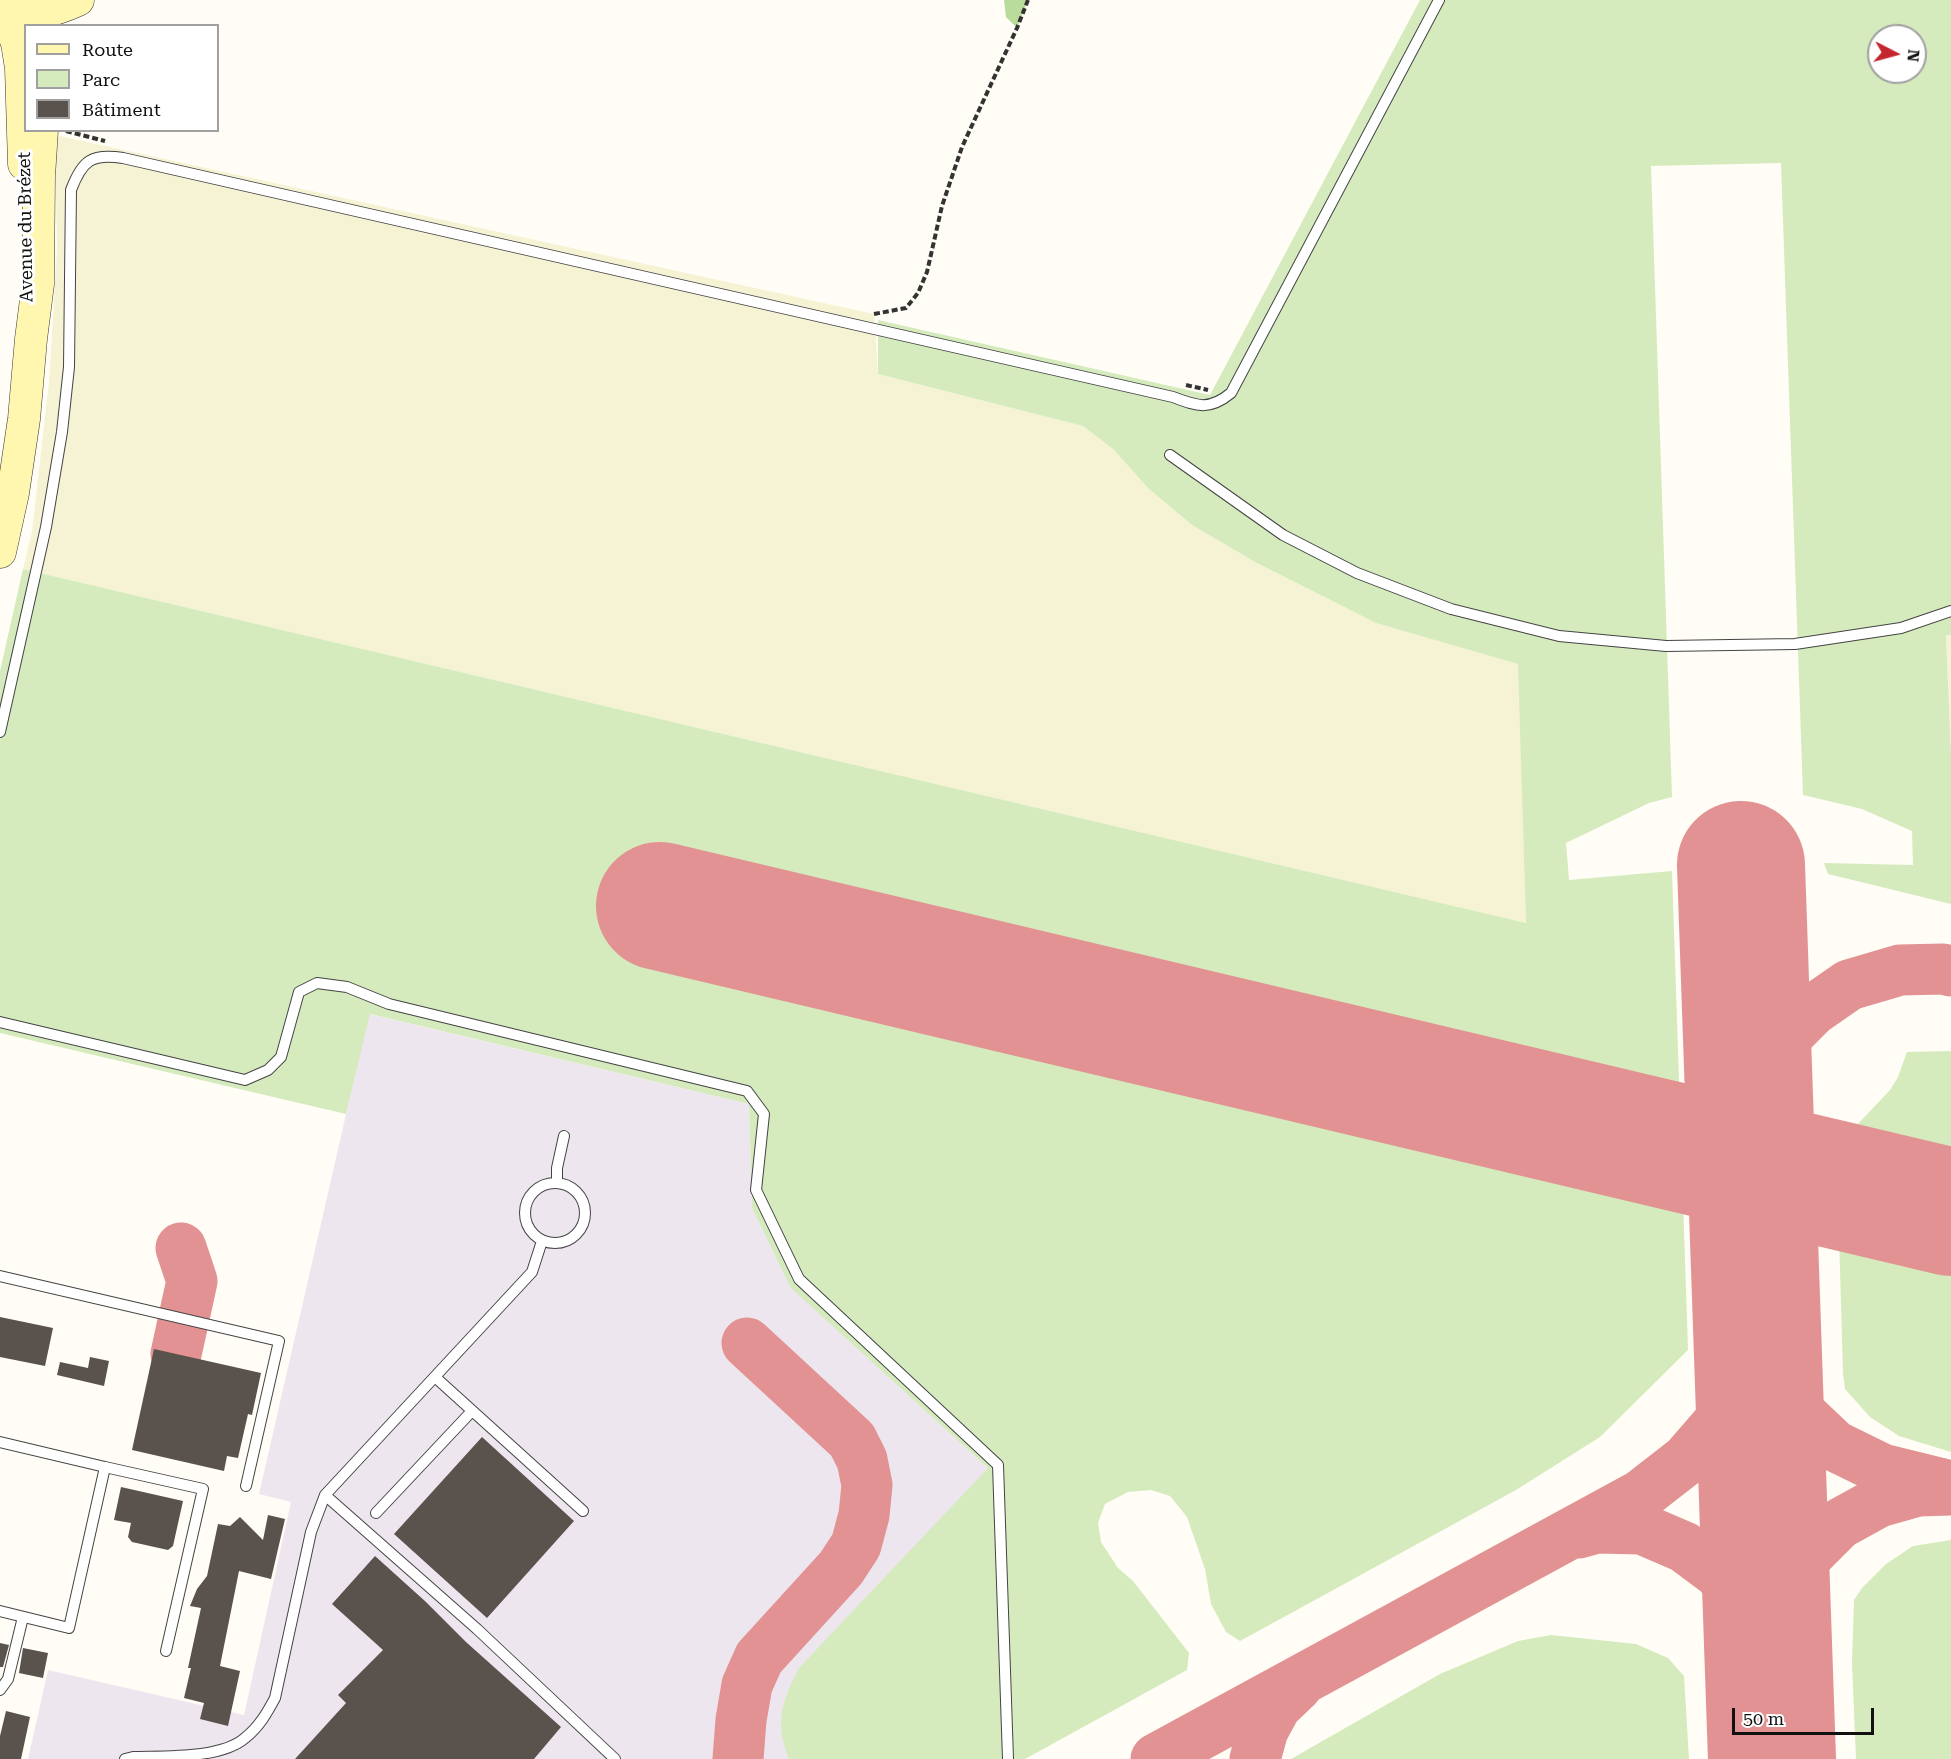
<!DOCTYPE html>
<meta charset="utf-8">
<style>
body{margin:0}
#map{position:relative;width:1951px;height:1759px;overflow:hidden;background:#fffdf5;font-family:"Roboto Serif",serif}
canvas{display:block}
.legend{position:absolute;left:24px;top:24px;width:195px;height:108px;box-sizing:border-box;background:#fff;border:2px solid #a0a0a0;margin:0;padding:8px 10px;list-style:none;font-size:18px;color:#111}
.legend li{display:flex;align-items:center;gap:12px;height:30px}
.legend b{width:30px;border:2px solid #a0a0a0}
.north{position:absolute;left:1867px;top:24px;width:60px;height:60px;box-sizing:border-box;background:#fff;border:2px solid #a0a0a0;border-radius:50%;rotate:96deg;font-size:16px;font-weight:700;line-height:24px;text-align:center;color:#111}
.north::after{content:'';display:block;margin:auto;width:21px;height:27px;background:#c4262e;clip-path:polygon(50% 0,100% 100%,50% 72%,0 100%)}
.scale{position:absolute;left:1732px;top:1708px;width:142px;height:27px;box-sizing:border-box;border:3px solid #111;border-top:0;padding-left:8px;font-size:18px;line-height:21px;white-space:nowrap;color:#111;-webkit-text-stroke:4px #fff;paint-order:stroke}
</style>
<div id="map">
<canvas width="1951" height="1759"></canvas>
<ul class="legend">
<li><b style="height:8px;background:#fff6b0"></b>Route</li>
<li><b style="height:16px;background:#d5ebbd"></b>Parc</li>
<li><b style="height:16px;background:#5a524d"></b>Bâtiment</li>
</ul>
<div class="north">N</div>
<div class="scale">50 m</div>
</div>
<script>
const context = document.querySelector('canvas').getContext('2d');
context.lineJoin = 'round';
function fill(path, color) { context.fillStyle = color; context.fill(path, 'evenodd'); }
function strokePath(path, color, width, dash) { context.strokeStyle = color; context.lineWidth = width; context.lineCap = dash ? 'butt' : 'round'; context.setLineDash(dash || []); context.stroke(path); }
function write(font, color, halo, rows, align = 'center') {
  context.font = font + ' "Roboto Serif",serif'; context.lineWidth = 6; context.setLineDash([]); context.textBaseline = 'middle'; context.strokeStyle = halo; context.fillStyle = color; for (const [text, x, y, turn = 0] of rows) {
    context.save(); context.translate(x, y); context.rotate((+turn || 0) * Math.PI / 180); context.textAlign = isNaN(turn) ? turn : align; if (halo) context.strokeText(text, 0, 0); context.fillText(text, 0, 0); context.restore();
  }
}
fill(new Path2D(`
 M369 1014 749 1104 752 1208 791 1287 988 1468 999 1759H28L48 1670 244 1715 291 1502 259 1494Z`), '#eee6ef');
fill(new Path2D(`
 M55 135 874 314 878 374 1083 426 1114 450 1148 488 1192 525 1255 562 1376 623 1519 664 1526 923 23 569 32 532 49 382 57 250Z
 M1946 634 1951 635V752Z`), '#f6f3d4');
fill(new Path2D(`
 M1420 0H1951V635H1946L1951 752V904L1828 874 1824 863 1913 865 1912 831 1862 809 1803 795 1781 163 1651 166 1672 797 1649 803 1566 843 1569 880 1672 871 1688 1350 1600 1437 1516 1490 1240 1641 1226 1632 1211 1604 1205 1569 1187 1517 1170 1496 1151 1490 1128 1492 1105 1504 1098 1523 1101 1542 1118 1568 1133 1581 1189 1653 1187 1670 1025 1759H789C774 1721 782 1702 799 1668L988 1468 791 1288 752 1208 749 1104 370 1014 346 1114 0 1033V671L23 569 1526 923 1518 664 1376 623 1255 562 1192 525 1148 488 1114 450 1083 426 878 374V320L1210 395ZM1879 36H1915V72H1879Z
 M1951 1051V1452L1899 1436 1870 1417 1845 1389 1843 1374 1837 1165 1840 1143 1890 1090 1898 1077 1907 1052Z
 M1951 1540V1759H1856L1852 1663 1854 1600 1862 1588 1886 1564 1913 1546Z
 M1551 1635 1636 1644 1668 1658 1684 1676 1689 1759H1291L1440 1674 1518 1641Z`), '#d5ebbd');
fill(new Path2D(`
 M1004 0H1028L1017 28 1006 17Z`), '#b9dc9c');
strokePath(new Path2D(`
 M1751 1147 1761 1084 1783 1040 1813 1010 1849 985 1900 970 1943 969 1951 971
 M1759 1308 1772 1368 1798 1411 1835 1446 1882 1469 1943 1484
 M176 1354 192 1281 181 1248
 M1579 1533 1597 1528 1642 1529 1684 1547 1719 1573 1746 1609 1759 1640 1771 1714
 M1771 1671V1645L1786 1591 1808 1555 1839 1524 1879 1502 1918 1491 1951 1490
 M738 1759 741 1720 747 1685 759 1658 841 1568 856 1545 864 1515 867 1485 862 1460 852 1440 747 1343
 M1156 1759 1641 1495 1686 1460 1719 1422 1741 1372 1755 1289
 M1255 1759 1263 1730 1276 1706 1297 1686`), '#e29292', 51);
strokePath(new Path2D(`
 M1741 865 1772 1759
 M660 906 1951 1212`), '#e29292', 128);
fill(new Path2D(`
 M0 1317 53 1328 45 1366 0 1357Z
 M154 1349 261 1373 252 1415 248 1414 238 1458 227 1456 224 1471 132 1450Z
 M90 1357 109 1361 104 1386 57 1375 60 1362 88 1368Z
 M482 1437 574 1521 487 1618 394 1534Z
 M121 1487 183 1501 173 1546 168 1550 132 1542 128 1537 131 1523 114 1520Z
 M268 1515 285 1519 271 1579 239 1571 220 1666 240 1671 228 1726 200 1719 204 1703 184 1698 191 1668H188L201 1608 190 1606 197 1589 207 1576 218 1524 230 1526 240 1517 263 1540Z
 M375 1556 426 1602 466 1642 561 1727 534 1759H295L346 1703 338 1695 383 1650 332 1604Z
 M0 1643 9 1645 3 1667H0Z
 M23 1648 48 1653 43 1678 19 1673Z
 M6 1711 30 1717 21 1759H0V1736Z`), '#5a524d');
const lane = new Path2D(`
 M1170 455 1283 535 1357 573 1451 609 1559 636 1666 646 1795 644 1901 628 1951 611
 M0 732 46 527 62 432 69 367 71 190C82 161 91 153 123 158L1173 397C1197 406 1209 411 1231 393L1439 0
 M0 1022 245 1080 268 1070 281 1057 299 992 317 983 347 987 389 1004 747 1091 764 1114 756 1190 799 1279 998 1465 1008 1759
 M525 1213a30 30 0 1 1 60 0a30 30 0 1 1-60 0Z
 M557 1183V1168L564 1136
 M0 1276 279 1341 246 1486
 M435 1377 583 1511
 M0 1442 105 1467
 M325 1495 477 1629 615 1759
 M376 1513 472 1411
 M0 1611 69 1628 105 1467 203 1489 166 1651
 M0 1690 8 1679 23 1617
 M125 1759 133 1757C164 1756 221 1759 245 1738 259 1727 267 1713 275 1698L311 1532 325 1495 532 1272 542 1241`);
const secondary = new Path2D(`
 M0 7C25 20 54 11 78 0
 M4 9 17 43 21 68 24 164
 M0 552 13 493 24 419 31 339 38 284 39 176 42 130`);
strokePath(lane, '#444', 12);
strokePath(secondary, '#333', 33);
strokePath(new Path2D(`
 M66 131 105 141
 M874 314 906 308 918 293 927 272 942 206 962 147 1017 28 1028 0
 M1186 385 1208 390`), '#333', 4, [6, 3]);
strokePath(lane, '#fff', 10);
strokePath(secondary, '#fff6b0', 32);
write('18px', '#111', '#fff', [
 ["Avenue du Brézet",26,227,-91]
]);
</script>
